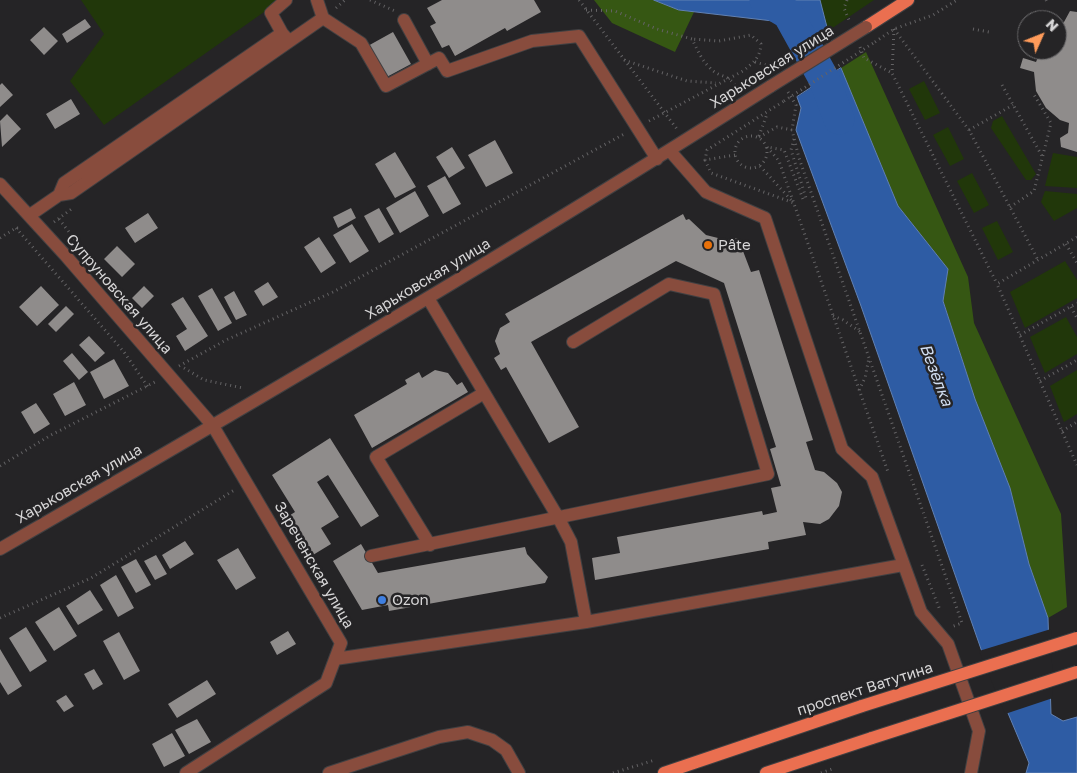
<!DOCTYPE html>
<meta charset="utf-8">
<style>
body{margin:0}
#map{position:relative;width:1077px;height:773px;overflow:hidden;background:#252426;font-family:"Golos Text",sans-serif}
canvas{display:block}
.north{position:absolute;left:1017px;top:10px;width:50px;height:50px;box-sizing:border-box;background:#252426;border:1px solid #6c6b6d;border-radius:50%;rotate:46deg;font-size:14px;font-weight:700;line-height:20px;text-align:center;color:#d7d6d7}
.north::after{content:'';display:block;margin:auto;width:18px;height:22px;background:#ff9b5a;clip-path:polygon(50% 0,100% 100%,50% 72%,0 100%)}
</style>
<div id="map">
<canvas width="1077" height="773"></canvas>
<div class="north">N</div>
</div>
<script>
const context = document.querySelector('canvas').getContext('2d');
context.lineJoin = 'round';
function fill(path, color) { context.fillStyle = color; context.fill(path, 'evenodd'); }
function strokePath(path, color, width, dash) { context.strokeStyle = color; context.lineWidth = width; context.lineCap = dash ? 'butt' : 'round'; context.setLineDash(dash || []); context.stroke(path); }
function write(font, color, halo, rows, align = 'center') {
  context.font = font + ' "Golos Text",sans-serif'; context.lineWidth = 5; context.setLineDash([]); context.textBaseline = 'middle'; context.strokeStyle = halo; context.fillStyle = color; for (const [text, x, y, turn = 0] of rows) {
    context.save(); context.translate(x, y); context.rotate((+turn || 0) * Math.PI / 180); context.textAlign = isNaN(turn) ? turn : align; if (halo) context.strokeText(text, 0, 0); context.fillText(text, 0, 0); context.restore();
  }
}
fill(new Path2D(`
 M81 0H281L104 125 70 81 104 34Z
 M820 0H874L828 31Z
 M924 81 940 113 925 120 909 89Z
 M1002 116 1036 174 1031 180H1026L991 128 993 121Z
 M948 127 964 159 950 166 933 135Z
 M1053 153 1077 157V188L1045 186Z
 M972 173 989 205 974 213 957 181Z
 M1045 191 1077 194V208L1054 221 1041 202Z
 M997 221 1013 252 998 260 982 228Z
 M1065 261 1077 280V298L1025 328 1010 292Z
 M1066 317 1077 337V354L1045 373 1030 337Z
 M1077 370V414L1064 422 1050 386Z`), '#21370a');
fill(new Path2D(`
 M594 0H654L679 10 694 12 675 52 612 23Z
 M866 52 968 277 974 323 1061 514 1067 607 1048 618 1029 564 1010 488 975 399 943 300 948 269 898 206 841 68Z`), '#365713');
const water = new Path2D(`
 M654 0H820L828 31 798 49 785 31 773 21 679 10Z
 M841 68 898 206 948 269 943 301 975 399 1010 488 1029 564 1048 618 1051 714 1063 721 1077 717V773H1026L1029 763 981 649 861 306 796 130 801 108 797 97Z`);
fill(water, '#2e5ca4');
strokePath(water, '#6181b3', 1);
fill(new Path2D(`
 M1051 629 1053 698 1005 714 979 651Z`), '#252426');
strokePath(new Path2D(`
 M765 0 788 14 824 79 839 119`), '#2e5ca4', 31);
fill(new Path2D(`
 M442 0H534L541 12 507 31 505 28 455 56 449 45 442 48 430 26 436 23 427 8Z
 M1070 11 1077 12V152L1061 147 1060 138 1068 133 1069 123 1060 120 1046 108 1036 91 1034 72 1020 68 1023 58 1036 62 1041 50H1057V29L1064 22Z
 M85 19 91 27 67 43 62 34Z
 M44 27 58 41 44 55 30 40Z
 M393 32 411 64 383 79 366 47Z
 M2 83 13 95 0 107V85Z
 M71 99 80 114 55 129 46 114Z
 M7 114 21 129 2 147 0 121Z
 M495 140 513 173 486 187 468 155Z
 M452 147 465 168 449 178 436 157Z
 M395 152 416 187 395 198 375 164Z
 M445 176 461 204 443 214 427 186Z
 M415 191 429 216 400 233 386 208Z
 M351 208 356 218 338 228 333 217Z
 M379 208 394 234 379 243 364 216Z
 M148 213 158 228 135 243 125 228Z
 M683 214 686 220 689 219 706 235 726 240 738 238 751 272 759 270 813 440 806 442 815 470 824 472 837 483 842 492 839 506 829 519 820 524 803 522 806 535 768 542 769 549 595 580 592 558 620 553 617 537 762 511 763 515 777 512 771 488 781 486 770 449 776 447 724 283 676 261 531 342 579 427 549 443 506 367 501 370 494 358 500 354 495 341 500 328 510 322 505 314Z
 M352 224 369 251 350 263 333 235Z
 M319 237 336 263 321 273 304 247Z
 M117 246 135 264 122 277 104 259Z
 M268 282 278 297 263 306 254 291Z
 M41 286 59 305 37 326 19 307Z
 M144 286 154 296 142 308 132 298Z
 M212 288 232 323 218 331 198 296Z
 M234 291 247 315 236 320 224 297Z
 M183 297 208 336 185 351 176 336 187 329 171 304Z
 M66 306 74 314 56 332 48 324Z
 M89 336 105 353 95 362 79 345Z
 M72 353 88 372 79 380 63 361Z
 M114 359 129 386 104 399 90 372Z
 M435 370 448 373 457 385 462 382 468 392 372 448 354 415 407 384 405 380 419 372 422 378Z
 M74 382 86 405 65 416 53 394Z
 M36 403 50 424 34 434 21 412Z
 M330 438 379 516 361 527 328 475 317 482 339 517 321 528 331 544 308 558 284 519 295 512 272 475Z
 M185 541 194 554 170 569 162 555Z
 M361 544 378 573 525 547 527 554 548 577 545 583 389 611 388 605 362 610 333 561Z
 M238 548 256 578 236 590 217 560Z
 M156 555 167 574 155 580 144 561Z
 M136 559 151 585 136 593 121 567Z
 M116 575 134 608 118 617 100 585Z
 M90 590 103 610 78 625 66 606Z
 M59 607 77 636 54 651 35 622Z
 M26 627 47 661 30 672 9 638Z
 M288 631 296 644 277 655 270 642Z
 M119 632 140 671 124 680 103 641Z
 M0 649 22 686 8 695 0 682Z
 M94 669 103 684 93 690 84 674Z
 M207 680 216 694 177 718 168 704Z
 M66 695 74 706 64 712 56 701Z
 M197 719 211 742 189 754 175 730Z
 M172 733 185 756 164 767 152 744Z`), '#8f8c8b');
const minor = new Path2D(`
 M323 18 361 43 386 86 439 58 447 71 532 41 579 36 657 159
 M404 20 428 64
 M282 33 271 13 286 0
 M670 151 706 192 765 218 842 449 872 477 921 612 948 644 979 731 971 773
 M0 184 66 256 213 426 341 643 326 683 186 773
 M59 195 64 183 282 33 289 41
 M30 215 59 195 71 193 323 18 317 0
 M428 298 559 519 571 542 586 622
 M430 545 376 457 484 393
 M0 549C260 399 518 247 771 86
 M371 556 768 474 714 294 669 284 573 342
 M335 659 586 622 903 565
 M329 773 439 737 468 732 492 740 506 750 519 773`);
const major = new Path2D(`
 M866 27 908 0
 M664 773 862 706
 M766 773 872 738`);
strokePath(minor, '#414042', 14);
strokePath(major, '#414042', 14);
strokePath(new Path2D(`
 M370 0 395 11
 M579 0 677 129
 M847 0 844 8 849 20
 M1046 0 1048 4
 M336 8 345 0
 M586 10 615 11 657 29 692 39C697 49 701 59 709 67 721 80 727 71 739 91
 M894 29 892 73 997 284
 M894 29 969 130 1038 260
 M973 29 989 32
 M875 42 894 29 933 15 957 0
 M860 47 864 58 892 73
 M624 60 687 81 716 83
 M755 62 773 67
 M1002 85 1042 156
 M788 92 796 105 792 130 799 158 962 623 951 627
 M649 121 743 71C753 63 760 58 761 44L751 35 719 41 692 39
 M969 130 1013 105
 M735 152a16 16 0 1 1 32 0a16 16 0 1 1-32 0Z
 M759 136 767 114
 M759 137 777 127 792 130
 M794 139 791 150 806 198 803 199 784 150 767 147 779 161 888 472
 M735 155 705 160 707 150 784 101
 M705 160 711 173 794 203
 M760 166 792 201
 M1010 207 1034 191 1051 123 1033 93
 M59 219 86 254
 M54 222 73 208
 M16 228 124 352 148 387
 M1077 237 997 284 1077 465
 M0 238 16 228H20
 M1066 244 1077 263
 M1071 307 1077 318
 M833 316 843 320 862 333
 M1020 335 1077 303
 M179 366 226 340 333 292 626 133
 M184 368 204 380 243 388
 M1040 381 1077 360
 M859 390 865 378 869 358
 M1062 431 1077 422
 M0 466 51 435 155 382
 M922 565 940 610
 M0 618 91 578 236 489
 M613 773 655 760
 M821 773 832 769`), '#646365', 3, [1, 4]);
strokePath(minor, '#884c3d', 12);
strokePath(major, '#ea6f50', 12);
const minorBridge = new Path2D(`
 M771 86 866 27`);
const majorBridge = new Path2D(`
 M862 706 1077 638
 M872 738 1077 672`);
strokePath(minorBridge, '#414042', 14, []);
strokePath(majorBridge, '#414042', 14, []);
strokePath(new Path2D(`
 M784 101 875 42`), '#646365', 3, [1, 4]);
strokePath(minorBridge, '#884c3d', 12);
strokePath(majorBridge, '#ea6f50', 12);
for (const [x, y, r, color] of [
 [708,245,5,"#e8710a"],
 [382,600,5,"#3f7fe0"]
]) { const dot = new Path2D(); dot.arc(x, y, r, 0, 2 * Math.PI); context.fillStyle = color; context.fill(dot); strokePath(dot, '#252426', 2); }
write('15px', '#d7d6d7', '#252426', [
 ["Харьковская улица",772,67,-32],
 ["Харьковская улица",428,279,-31],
 ["Супруновская улица",119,294,49],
 ["Харьковская улица",79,484,-30],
 ["Зареченская улица",314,565,60],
 ["проспект Ватутина",865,689,-18]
]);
write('15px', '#d7d6d7', '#252426', [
 ["Pâte",718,245],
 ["Ozon",392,600]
], 'left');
write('italic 16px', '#d1def2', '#252426', [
 ["Везёлка",936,375,69]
]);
</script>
